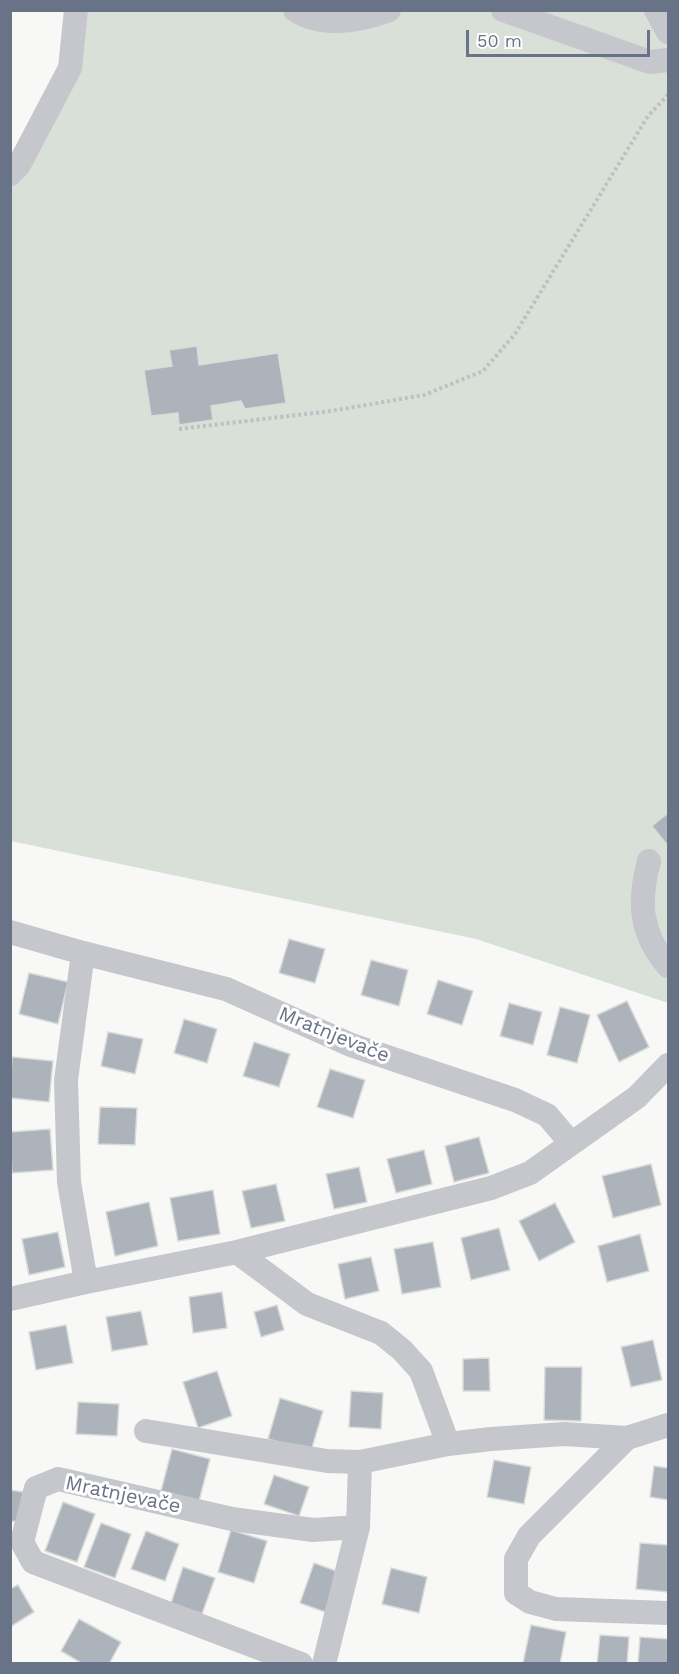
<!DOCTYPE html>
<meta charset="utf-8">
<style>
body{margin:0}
#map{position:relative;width:679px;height:1674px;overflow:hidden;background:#f8f9f7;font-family:"Work Sans",sans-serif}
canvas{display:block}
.frame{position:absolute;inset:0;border:12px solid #697387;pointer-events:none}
.scale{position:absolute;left:466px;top:30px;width:184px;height:27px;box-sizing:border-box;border:3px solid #697387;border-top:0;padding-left:8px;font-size:18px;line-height:21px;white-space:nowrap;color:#697387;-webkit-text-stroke:4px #fff;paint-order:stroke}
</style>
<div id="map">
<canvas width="679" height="1674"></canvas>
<div class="frame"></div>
<div class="scale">50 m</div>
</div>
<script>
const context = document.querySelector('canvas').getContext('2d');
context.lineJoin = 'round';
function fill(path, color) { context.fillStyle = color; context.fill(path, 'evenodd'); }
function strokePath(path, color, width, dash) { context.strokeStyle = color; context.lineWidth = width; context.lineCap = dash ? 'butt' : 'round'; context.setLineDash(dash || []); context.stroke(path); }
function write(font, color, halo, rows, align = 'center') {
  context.font = font + ' "Work Sans",sans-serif'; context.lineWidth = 6; context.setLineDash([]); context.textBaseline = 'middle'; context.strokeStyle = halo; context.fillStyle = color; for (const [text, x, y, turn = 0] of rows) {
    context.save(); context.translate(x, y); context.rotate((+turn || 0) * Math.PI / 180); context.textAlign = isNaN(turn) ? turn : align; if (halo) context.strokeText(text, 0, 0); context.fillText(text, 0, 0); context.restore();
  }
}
fill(new Path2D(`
 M76 11H668V54L523 16 668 60V1003L476 939 11 841 10 174 70 68Z`), '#d9e0d8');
const building = new Path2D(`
 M197 346 199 365 278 353 286 403 245 409 241 401 211 406 213 420 179 425 178 413 151 416 144 370 172 366 169 350Z
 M668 813V846L652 826Z
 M289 939 325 949 315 983 279 973Z
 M371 960 408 970 399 1006 361 995Z
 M29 973 68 982 58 1024 19 1014Z
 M438 980 473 991 462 1025 427 1014Z
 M627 1001 649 1047 619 1062 597 1015Z
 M509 1003 542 1012 533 1045 500 1036Z
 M560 1007 590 1015 577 1063 547 1055Z
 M184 1019 217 1029 207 1063 174 1053Z
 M108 1032 143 1039 135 1074 101 1066Z
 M254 1042 290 1054 279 1087 243 1076Z
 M12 1057 53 1061 49 1102 10 1098Z
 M330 1069 365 1080 353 1118 317 1107Z
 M100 1107 137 1108 135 1145 98 1144Z
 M50 1129 53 1170 12 1173 10 1132Z
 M479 1137 489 1173 454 1182 445 1146Z
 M424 1150 432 1184 396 1193 387 1159Z
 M651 1164 661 1205 613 1218 602 1176Z
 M359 1167 367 1202 334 1209 326 1174Z
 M276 1184 285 1221 251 1228 242 1191Z
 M213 1190 220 1234 178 1241 170 1198Z
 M149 1202 158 1246 115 1256 106 1212Z
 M555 1203 575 1242 539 1261 519 1221Z
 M499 1228 510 1270 471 1280 461 1238Z
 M58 1232 65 1267 29 1275 22 1239Z
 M640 1234 649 1271 607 1282 598 1246Z
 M433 1242 441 1287 402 1294 394 1249Z
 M371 1257 379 1291 345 1299 338 1264Z
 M222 1292 227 1328 193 1333 189 1297Z
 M277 1305 284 1330 261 1337 254 1312Z
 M141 1311 148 1345 112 1351 106 1317Z
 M66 1325 73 1363 36 1370 29 1332Z
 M653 1340 662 1380 631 1387 621 1347Z
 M489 1358 490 1391H463V1359Z
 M545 1367H582L581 1421 544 1420Z
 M217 1371 232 1416 198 1428 183 1382Z
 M351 1391 383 1393 381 1429 349 1427Z
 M280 1398 323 1411 311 1451 268 1439Z
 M78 1402 119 1404 117 1436 76 1434Z
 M172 1449 210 1459 199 1501 161 1491Z
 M494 1460 531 1467 524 1504 487 1497Z
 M654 1466 668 1468V1500L650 1497Z
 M274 1475 309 1487 299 1516 264 1504Z
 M10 1490 23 1492 19 1522 10 1521Z
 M63 1502 95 1514 77 1562 45 1551Z
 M101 1523 131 1534 115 1578 84 1567Z
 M231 1530 267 1541 254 1583 218 1572Z
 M146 1531 179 1544 165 1581 131 1569Z
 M640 1543 668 1545V1592L636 1589Z
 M314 1563 339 1572 325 1612 300 1603Z
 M183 1567 215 1578 202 1614 171 1603Z
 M391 1568 427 1577 419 1613 382 1604Z
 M18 1585 34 1612 10 1627V1589Z
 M79 1619 121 1642 109 1664H83L61 1651Z
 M531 1625 566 1632 560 1664 523 1663Z
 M600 1635 629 1637 627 1664H597Z
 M640 1637 668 1639V1664H638Z`);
fill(building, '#adb3bb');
strokePath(building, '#dadbd9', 1.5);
strokePath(new Path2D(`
 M179 429 331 411 424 395 483 371 515 334 648 116 668 95`), '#bfc0c3', 4, [3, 3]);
strokePath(new Path2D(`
 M295 10C322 28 360 21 389 10
 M503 10 650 62 668 60
 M656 10 668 32
 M10 174 19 165 70 68 76 10
 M649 861C638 902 640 933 668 966
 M10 932 83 953 226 989 351 1045 515 1100 547 1115 571 1143
 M83 953 66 1080 69 1182 86 1282
 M237 1252 307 1304 381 1333 402 1350 421 1371 448 1444
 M10 1299 86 1282 237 1252 491 1188 530 1173 637 1097 668 1065
 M146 1431 327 1461 360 1462 448 1444 491 1439 564 1434 627 1438 668 1425
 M627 1438 529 1536 516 1559V1593L530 1602 556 1609 668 1613
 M301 1664 33 1562 22 1542 36 1488 58 1479 232 1519 313 1530 358 1527
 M324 1664 358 1527 360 1462`), '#c5c7cc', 24);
write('20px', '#697387', '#fff', [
 ["Mratnjevače",334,1035,22],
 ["Mratnjevače",123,1495,12]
]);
</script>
